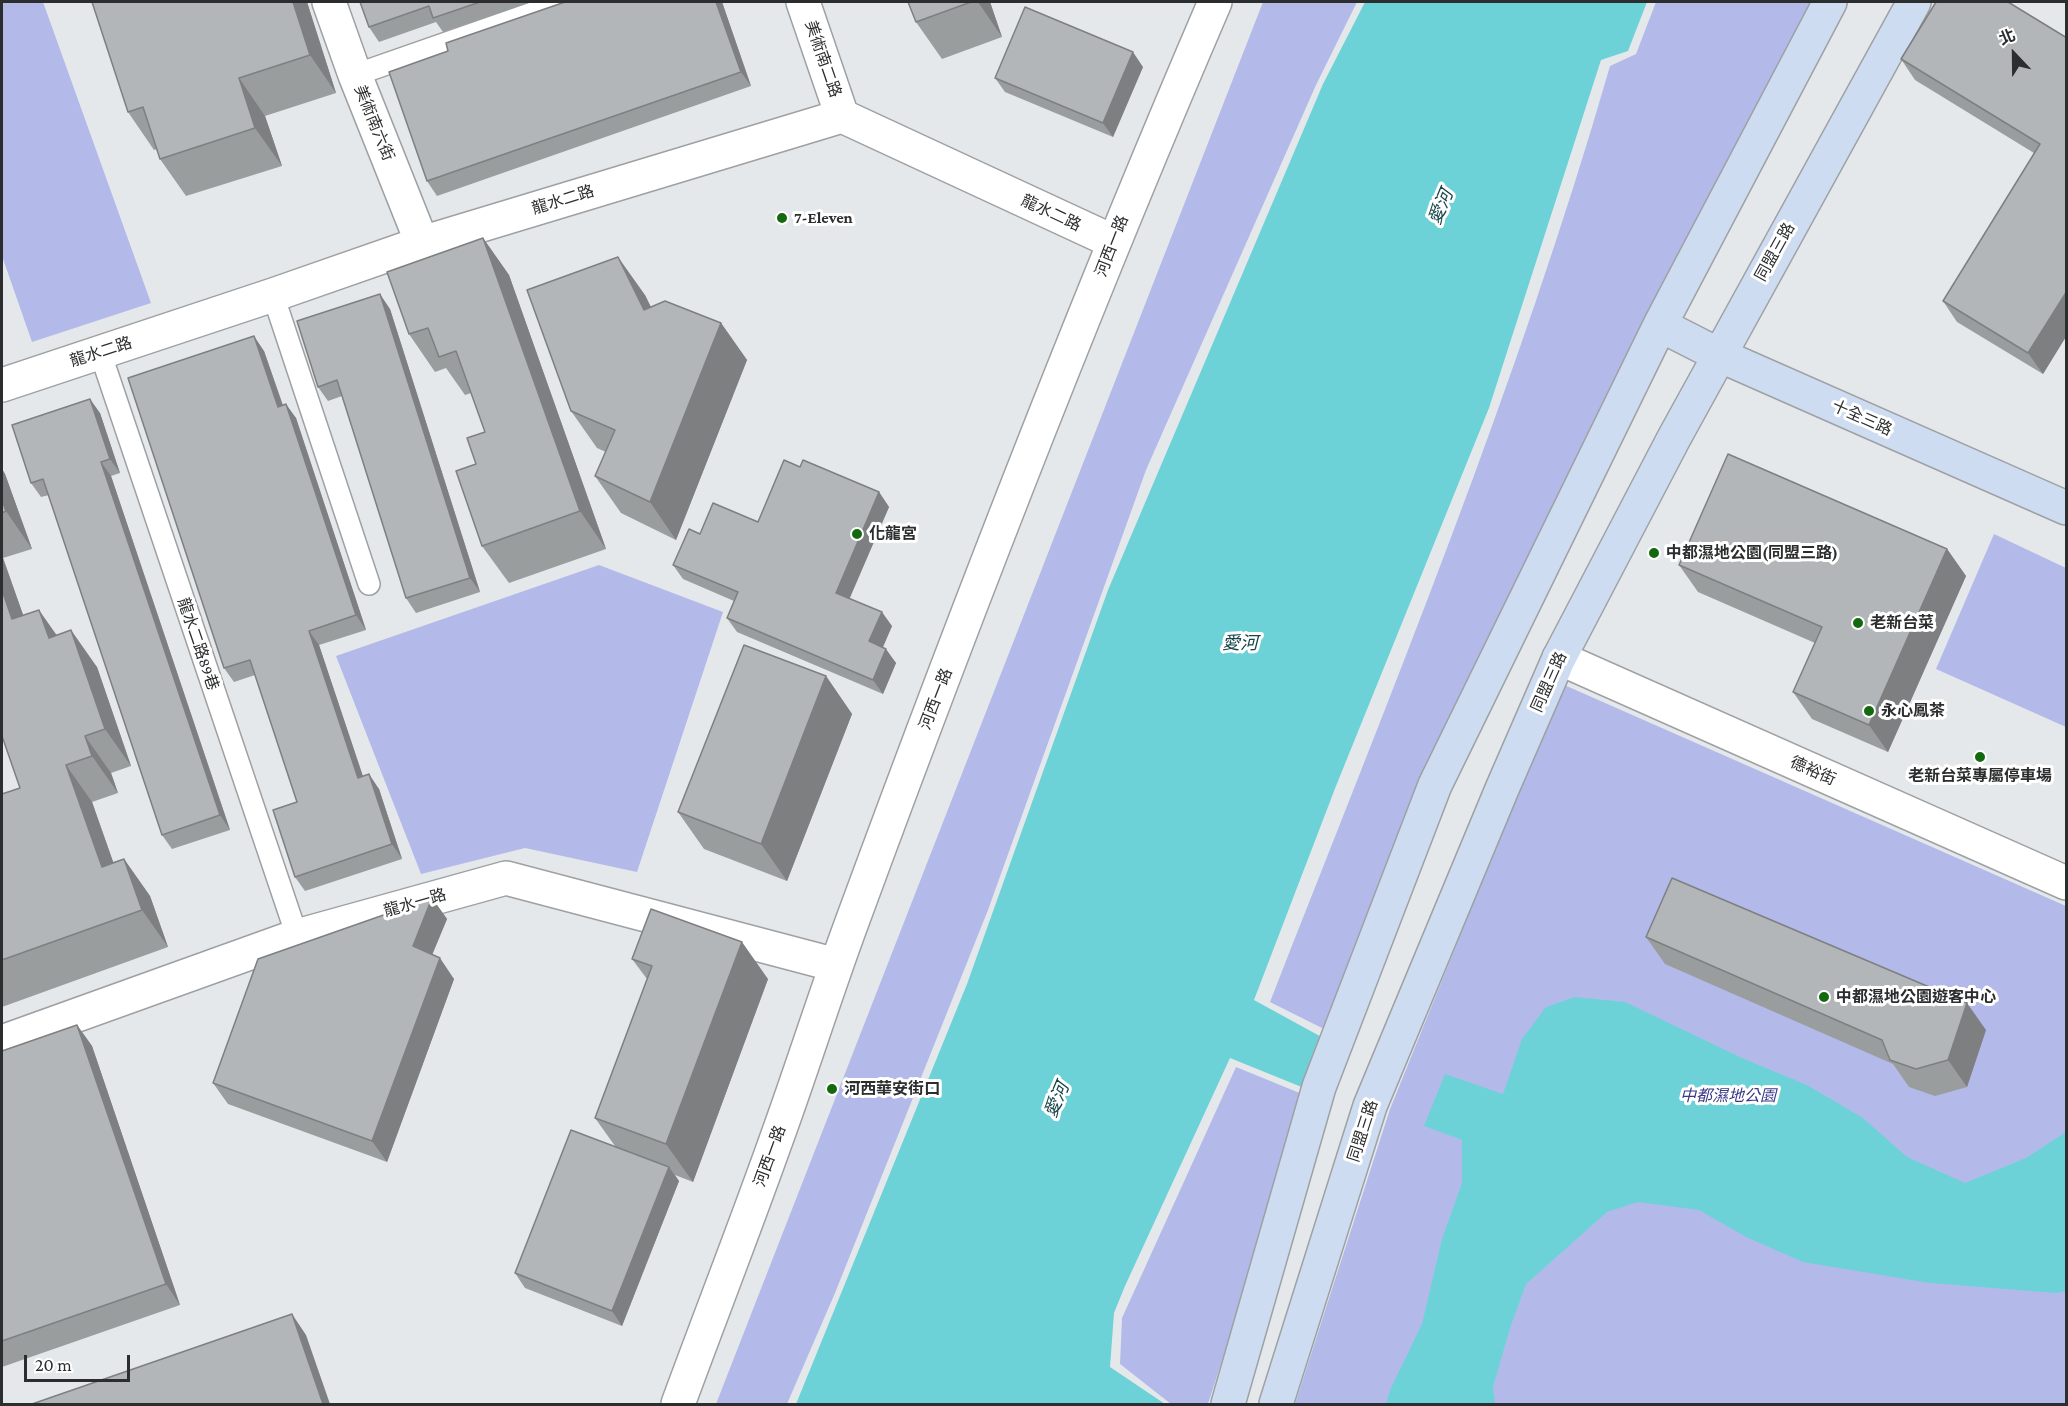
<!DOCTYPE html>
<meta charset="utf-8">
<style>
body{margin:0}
#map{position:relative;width:2068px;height:1406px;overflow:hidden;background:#e5e8ea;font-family:"Crimson Pro","Noto Sans TC",serif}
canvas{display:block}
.frame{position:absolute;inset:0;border:3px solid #2c2d2e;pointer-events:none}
.north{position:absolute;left:1984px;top:24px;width:60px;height:60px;-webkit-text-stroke:4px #fff;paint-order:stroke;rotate:338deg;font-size:16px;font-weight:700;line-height:24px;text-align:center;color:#2c2d2e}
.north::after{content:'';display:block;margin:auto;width:21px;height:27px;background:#2c2d2e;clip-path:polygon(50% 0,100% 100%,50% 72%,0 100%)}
.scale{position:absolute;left:24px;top:1355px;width:106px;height:27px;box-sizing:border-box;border:3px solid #2c2d2e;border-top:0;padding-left:8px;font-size:18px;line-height:21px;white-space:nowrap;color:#2c2d2e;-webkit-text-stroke:4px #fff;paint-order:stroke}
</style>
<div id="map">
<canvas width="2068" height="1406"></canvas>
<div class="frame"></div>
<div class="north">北</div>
<div class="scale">20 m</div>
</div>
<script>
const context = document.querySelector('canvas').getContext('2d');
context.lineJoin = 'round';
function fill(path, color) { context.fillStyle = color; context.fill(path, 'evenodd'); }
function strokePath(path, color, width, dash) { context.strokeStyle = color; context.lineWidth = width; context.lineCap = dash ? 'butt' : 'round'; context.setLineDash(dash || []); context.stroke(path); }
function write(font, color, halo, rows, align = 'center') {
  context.font = font + ' "Crimson Pro","Noto Sans TC",serif'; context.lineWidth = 6; context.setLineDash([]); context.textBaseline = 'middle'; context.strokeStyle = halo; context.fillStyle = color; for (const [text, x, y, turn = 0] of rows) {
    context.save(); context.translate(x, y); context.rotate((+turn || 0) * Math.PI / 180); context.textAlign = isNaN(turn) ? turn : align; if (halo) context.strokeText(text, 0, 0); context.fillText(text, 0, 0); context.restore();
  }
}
fill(new Path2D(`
 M2 2H43L151 303 32 342 2 256Z
 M1263 2H1357L1316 85 1146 470 988 910 835 1293 787 1404H716Z
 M1656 2H1818L1332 1033 1270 1002C1391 693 1518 385 1610 66L1636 54Z
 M1994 534 2066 568V727L1936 669Z
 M599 565 723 612 637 872 525 848 421 874 336 656Z
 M1562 684 2066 906V1404H1295L1390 1109Z
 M1236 1067 1307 1096 1208 1404H1171L1120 1364 1122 1318Z`), '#b3bae9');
fill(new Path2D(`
 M1365 2H1647L1628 51 1601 60 1489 408 1336 786 1254 1000 1327 1040 1309 1090 1230 1058 1125 1286 1114 1313 1110 1367 1165 1404H796L967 984 1108 590 1323 84Z
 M1575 997 1625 1002 1742 1058 1807 1085 1863 1118 1907 1157 1965 1183 2026 1158 2066 1132V1291L2057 1293 1930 1283 1803 1262 1746 1237 1699 1210 1638 1202 1607 1212 1526 1284 1510 1328 1493 1387 1495 1404H1386L1391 1388 1422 1324 1442 1239 1462 1183V1140L1424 1126 1445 1074 1503 1094 1522 1039 1546 1007Z`), '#6cd2d8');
const lane = new Path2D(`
 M355 75 564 2
 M273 295 369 584
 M100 352 297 936`);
const street = new Path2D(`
 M329 2 355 75 422 243
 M803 2 842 116
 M2 385 273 295 422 243 842 116 1114 242
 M1559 658 2066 883
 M2 1042 297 936 506 878 836 965
 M678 1404C710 1317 744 1230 775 1143 802 1069 825 995 852 922 966 612 1085 304 1215 2`);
const secondary = new Path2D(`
 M1660 325 1719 355 2066 508
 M1228 1404 1319 1087 1435 785 1660 325 1830 2
 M1276 1404 1370 1106 1502 789 1559 658 1674 438 1914 2`);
strokePath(lane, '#9ea1a3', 24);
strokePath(street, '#9ea1a3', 36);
strokePath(secondary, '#9ea1a3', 36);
strokePath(lane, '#fff', 21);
strokePath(street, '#fff', 33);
strokePath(secondary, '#cedcf2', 33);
fill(new Path2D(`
 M92 2H307L336 93 265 116 282 166 186 196 160 159 157 149 154 150 128 112Z
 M360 2H531L443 32 436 22 379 42 369 27Z
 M722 2 751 86 437 196 427 181 448 51Z
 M908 2H990L1002 37 942 59 916 22Z
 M2067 38V335L2043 374 1957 322 1943 301 2034 153 1915 80 1901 59Z
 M1143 67 1113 137 1005 92 995 78Z
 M483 238 509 275 606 549 509 583 482 546 476 464 485 432 471 393 465 395 446 368 435 372 409 334Z
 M645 295 651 307 721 323 747 360 676 540 621 513 595 476 606 452 597 448 571 411Z
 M390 309 480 592 416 613 406 598 342 396 328 401 318 387Z
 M264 351 283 405 296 418 366 630 319 645 363 776 379 789 402 859 305 891 295 877 297 802 255 675 234 682 224 668Z
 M100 413 120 473 111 476 230 830 172 849 162 835 49 495 41 497 31 483Z
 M800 467 879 492 889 507 849 598 892 626 883 647 896 663 883 694 737 632 727 618 734 601 683 579 673 565 700 534 758 522Z
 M2 469 5 474 32 549 3 558 23 615 57 635 97 667 131 766 111 773 118 793 92 802 113 862 124 859 150 896 168 947 2 1007V794L20 788 2 736Z
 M1947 549 1966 576 1888 752 1812 719 1793 692 1815 643 1698 592 1679 565Z
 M826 676 852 714 787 881 704 849 678 812Z
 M432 898 447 919 432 955 454 979 387 1162 228 1104 213 1083Z
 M1646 937 1986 1030 1967 1087 1935 1096 1909 1087 1893 1064 1665 964Z
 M632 959 768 979 693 1182 675 1175 679 1181 622 1326 525 1288 515 1273 615 1146 595 1118 647 979Z
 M77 1025 92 1046 180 1305 2 1367V1051Z`), '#9a9d9e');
fill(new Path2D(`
 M293 2H307L336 93 310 55Z
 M716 2H722L751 86 741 72Z
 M978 2H990L1002 37Z
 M1133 52 1143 67 1113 137 1103 123Z
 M239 78 265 116 282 166 255 128Z
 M483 238 509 275 606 549 580 511Z
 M618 257 645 295 670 347 644 310Z
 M2067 291V335L2043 374 2028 353Z
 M380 294 390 309 480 592 470 578Z
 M721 323 747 360 676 540 650 502Z
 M254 336 264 351 288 421 278 407Z
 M90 399 100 413 120 473 110 459Z
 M286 404 296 418 366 630 356 615Z
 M101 462 111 476 230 830 220 815Z
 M2 469 5 474 32 549 6 511 2 500Z
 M879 492 889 507 846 607 836 593Z
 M1947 549 1966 576 1888 752 1869 725Z
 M2 556 3 558 38 657 12 619 2 590Z
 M39 610 65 647 49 638Z
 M882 612 892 626 879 656 869 641Z
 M71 630 97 667 131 766 105 729Z
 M309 631 319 645 368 792 358 778Z
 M886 649 896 663 883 694 873 680Z
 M826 676 852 714 787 881 761 844Z
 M85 736 111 773 118 793 92 756Z
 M66 765 92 802 128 904 102 867Z
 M369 774 379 789 402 859 392 844Z
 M124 859 150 896 168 947 142 910Z
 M432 898 447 919 427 967 413 946Z
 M742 942 768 979 693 1182 666 1144Z
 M440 958 454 979 387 1162 372 1141Z
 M1967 1003 1986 1030 1967 1087 1948 1060Z
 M77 1025 92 1046 180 1305 166 1284Z
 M669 1167 679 1181 622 1326 612 1311Z
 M292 1314 306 1335 330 1404H323Z`), '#7d7f81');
const building = new Path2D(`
 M92 2H293L310 55 239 78 255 128 160 159 143 107 128 112Z
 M360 2H480L433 18 429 6 369 27Z
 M565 2H716L741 72 427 181 389 72 448 51 446 43Z
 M908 2H971L916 22Z
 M1936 2H2008L2067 38V291L2028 353 1943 301 2040 144 1901 59Z
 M1025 7 1133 52 1103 123 995 78Z
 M483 238 580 511 482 546 456 471 476 464 467 438 485 432 456 351 439 357 428 328 409 334 387 272Z
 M618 257 644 310 665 301 721 323 650 502 595 476 615 430 571 411 527 290Z
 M380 294 470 578 406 598 337 380 318 387 297 321Z
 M254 336 278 407 286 404 356 615 309 631 358 778 369 774 392 844 295 877 273 810 297 802 250 660 224 668 128 378Z
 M90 399 110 459 101 462 220 815 162 835 43 479 31 483 12 425Z
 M1728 454 1947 549 1869 725 1793 692 1822 627 1679 565Z
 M784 460 800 467 803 460 879 492 836 593 882 612 869 641 886 649 873 680 727 618 738 592 673 565 689 529 700 534 713 503 758 522Z
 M2 500 6 511 2 513Z
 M2 590 12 619 39 610 49 638 71 630 105 729 85 736 92 756 66 765 102 867 124 859 142 910 2 960V794L20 788 2 736Z
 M744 645 826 676 761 844 678 812Z
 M1672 878 1967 1003 1948 1060 1916 1069 1890 1060 1882 1040 1646 937Z
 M432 898 413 946 440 958 372 1141 213 1083 258 959Z
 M651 909 742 942 666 1144 595 1118 652 966 632 959Z
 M77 1025 166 1284 2 1341V1051Z
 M571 1130 669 1167 612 1311 515 1273Z
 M292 1314 323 1404H32Z`);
fill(building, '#b3b6b8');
strokePath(building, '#7d7f81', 1.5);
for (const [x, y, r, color] of [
 [782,218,6,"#14690f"],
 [857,534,6,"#14690f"],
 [1654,553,6,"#14690f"],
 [1858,623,6,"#14690f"],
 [1869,711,6,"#14690f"],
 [1980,757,6,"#14690f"],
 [1824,997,6,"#14690f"],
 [832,1089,6,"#14690f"]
]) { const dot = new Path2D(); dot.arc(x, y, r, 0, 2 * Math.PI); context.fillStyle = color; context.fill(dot); strokePath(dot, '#fff', 2); }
write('16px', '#2c2d2e', '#fff', [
 ["美術南二路",823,59,71],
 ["美術南六街",374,123,68],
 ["龍水二路",563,200,-17],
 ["龍水二路",1051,213,25],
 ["河西一路",1112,246,-69],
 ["同盟三路",1775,252,-61],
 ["龍水二路",101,352,-18],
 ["十全三路",1862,418,24],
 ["龍水二路89巷",198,644,71],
 ["同盟三路",1549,682,-66],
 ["河西一路",936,699,-69],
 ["德裕街",1813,771,24],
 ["龍水一路",415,903,-16],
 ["同盟三路",1363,1131,-72],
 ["河西一路",770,1156,-70]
]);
write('bold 16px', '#2c2d2e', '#fff', [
 ["7-Eleven",794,218],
 ["化龍宮",869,534],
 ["中都濕地公園(同盟三路)",1666,553],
 ["老新台菜",1870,623],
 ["永心鳳茶",1881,711],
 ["老新台菜專屬停車場",1980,776,"center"],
 ["中都濕地公園遊客中心",1836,997],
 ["河西華安街口",844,1089]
], 'left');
write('italic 16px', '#393986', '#fff', [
 ["中都濕地公園",1728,1096]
]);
write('italic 18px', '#164548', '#fff', [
 ["愛河",1441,207,-67],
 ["愛河",1240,643],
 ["愛河",1057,1100,-67]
]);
</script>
